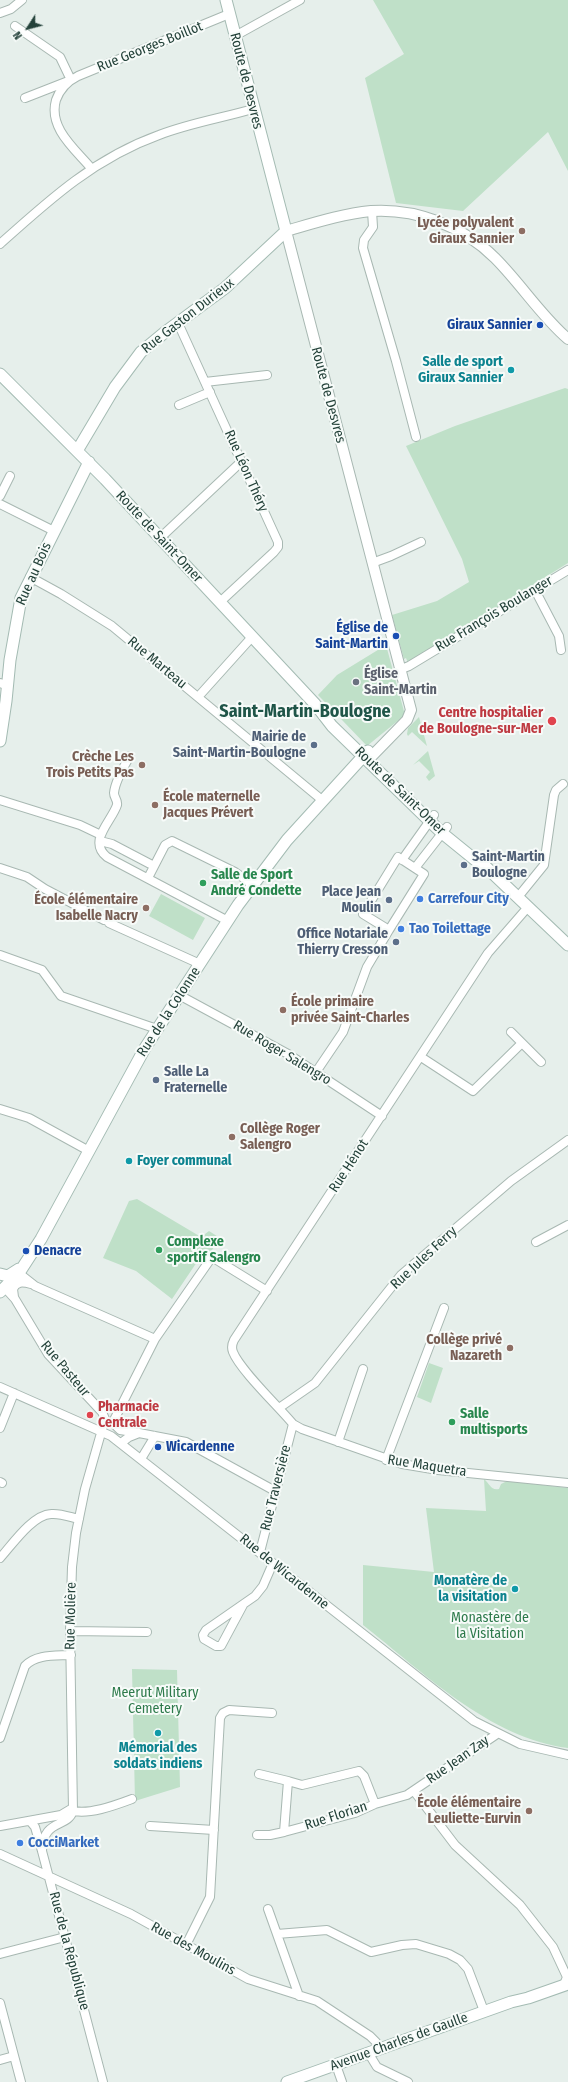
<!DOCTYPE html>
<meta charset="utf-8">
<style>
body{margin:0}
#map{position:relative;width:568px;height:2082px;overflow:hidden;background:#e6efeb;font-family:"Fira Sans Condensed",sans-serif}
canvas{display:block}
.north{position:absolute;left:8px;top:8px;width:40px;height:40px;-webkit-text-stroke:3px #f7fbf9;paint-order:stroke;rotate:234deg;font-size:11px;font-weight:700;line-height:16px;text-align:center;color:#24423a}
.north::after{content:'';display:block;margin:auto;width:14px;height:18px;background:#24423a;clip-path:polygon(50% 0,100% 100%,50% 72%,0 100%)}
</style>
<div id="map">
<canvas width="568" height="2082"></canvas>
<div class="north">N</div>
</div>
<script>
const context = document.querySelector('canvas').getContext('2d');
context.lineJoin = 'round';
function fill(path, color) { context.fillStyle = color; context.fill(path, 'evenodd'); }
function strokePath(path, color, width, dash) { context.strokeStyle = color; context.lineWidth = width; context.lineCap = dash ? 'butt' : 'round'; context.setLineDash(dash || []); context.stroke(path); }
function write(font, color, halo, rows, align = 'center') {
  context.font = font + ' "Fira Sans Condensed",sans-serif'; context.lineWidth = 4; context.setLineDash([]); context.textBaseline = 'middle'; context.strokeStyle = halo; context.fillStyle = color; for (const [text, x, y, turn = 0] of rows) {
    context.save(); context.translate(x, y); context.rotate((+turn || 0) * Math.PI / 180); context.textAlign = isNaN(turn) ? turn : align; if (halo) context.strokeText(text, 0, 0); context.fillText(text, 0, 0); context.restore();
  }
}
fill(new Path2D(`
 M373 0H568V171L548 132 463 211 396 203 365 78 404 54Z
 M565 388 568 389V563L408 663 406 658 404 659 392 615 437 601 469 582 462 559 406 446 455 426Z
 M386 645 405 715 367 746 318 695 337 675Z
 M419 717 427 746 412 732 408 736 407 734 408 728Z
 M428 751 435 776 429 781 426 777 430 772 419 761 413 765Z
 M161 894 205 918 193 940 149 916Z
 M137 1199 201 1237 209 1231 220 1238 206 1259H199L172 1299 136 1271 103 1258 129 1201Z
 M429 1363 443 1368 431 1403 417 1397Z
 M484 1479C490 1484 491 1491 499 1489L501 1484 507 1481 568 1488V1748C489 1738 423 1672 363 1625V1565L434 1572 426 1508 486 1511Z
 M132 1669 177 1670 180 1787 135 1801Z`), '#bfe0c8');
const minor = new Path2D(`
 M0 13 11 9 22 0
 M15 26 60 57 71 80 25 98
 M235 36 300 0
 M91 168C75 149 48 128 56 100 60 89 68 81 78 76L229 14
 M372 211 373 227 364 240 363 248 396 361 416 437
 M0 244C50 199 95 158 159 135 190 123 222 118 253 109
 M178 323 278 542V547L274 552 220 602
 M205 382 267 375
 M179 405 210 392
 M0 496 10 476
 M0 504 54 531
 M160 538 241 462
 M372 563 391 556 421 542
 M30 577 61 594 112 626 322 800
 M535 590 559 636 561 650
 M399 666 404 668 409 666 568 570
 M0 683 8 686
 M198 697 252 637
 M130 756C124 766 115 781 114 793 114 798 118 800 117 805 112 821 87 841 107 857L228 921
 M0 800 80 825 101 835
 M100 841 112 844 154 866
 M398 857 424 874 389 930 363 914Z
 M402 860 434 815
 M0 868 27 877 45 889 104 920
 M415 868 447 827
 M148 878 165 845 172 841 235 872 253 885
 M518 897 544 865 554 795 556 790 563 784
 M528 907 488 953 234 1340C232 1344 231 1347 233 1352 240 1370 279 1407 293 1424L302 1429 402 1464 438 1470 568 1483
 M109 923 200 964
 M0 955 42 970 61 996 157 1029
 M179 995 288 1054 382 1116
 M511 1032 541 1062
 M421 1057 473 1091 522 1043
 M316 1072 343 1032 367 967 389 930
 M0 1109 29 1118 89 1151
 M536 1242 568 1225
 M16 1271 35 1286 155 1339
 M5 1288 15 1299 48 1354 102 1412 105 1419 85 1489 76 1533 72 1567 70 1631 73 1811C67 1829 43 1818 42 1851
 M14 1297 13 1289C16 1281 23 1282 31 1284
 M0 1387 111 1436 474 1721 520 1744 568 1755
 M279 1408 315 1383 401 1275 511 1181 568 1140
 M0 1428 14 1393
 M139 1433 120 1430 114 1424V1420L155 1339 212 1257 267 1291
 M338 1442 363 1369
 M121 1443 129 1437 139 1433 186 1442 275 1491
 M141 1459 155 1436
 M386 1460 444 1308
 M0 1482 2 1483
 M260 1552 293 1424
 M0 1558C12 1545 32 1515 51 1514 60 1513 70 1517 79 1519
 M243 1605 221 1646H216L204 1639 203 1635 206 1630 255 1596 263 1586 273 1563
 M70 1631 147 1632
 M0 1738 25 1666C36 1654 55 1656 71 1655
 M259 1774 288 1781
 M414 1791 455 1845 520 1905 553 1947 567 1977 564 1985
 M375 1804 364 1776 359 1771 302 1785 288 1781 284 1832 355 1813 375 1804 407 1795 497 1734
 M70 1810C87 1816 116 1805 132 1799
 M30 1821 35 1827 42 1851 103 2082
 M0 1826 61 1815 71 1809
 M150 1826 214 1830
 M257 1835H270L284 1832
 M0 1854 131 1914 248 1979 317 2001 370 2036 376 2042 379 2050
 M268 1909 299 1996
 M277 1934 327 1930 371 1952 402 1945 416 1944 449 1954 460 1960 468 1969 484 2011
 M186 1945 210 1897 220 1718 223 1713 229 1710 272 1713
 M0 1954 65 1937
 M0 2003 21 2082
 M369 2054 377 2067 408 2082
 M0 2060 14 2056
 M336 2065 342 2082`);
const tertiary = new Path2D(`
 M368 760 407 720 411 710 286 231C314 223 342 214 371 211 416 208 463 226 495 258 521 284 541 316 568 339`);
const secondary = new Path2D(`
 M0 374 105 479 315 704 332 726 442 833 490 872
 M77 451 115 387 141 352 164 333 225 288 286 231 226 0
 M0 741 6 701 10 660 21 598 89 462
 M486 867 568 945
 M0 1274 8 1276 19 1269
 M0 1292 19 1273 41 1239 145 1048 238 905 287 840 368 751
 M287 2082 511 2002 528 1998 568 1984`);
strokePath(minor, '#a8b8b2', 10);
strokePath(tertiary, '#a8b8b2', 12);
strokePath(secondary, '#a4bbb3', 13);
strokePath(minor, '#fff', 8);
strokePath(tertiary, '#fff', 10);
strokePath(secondary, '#fff', 11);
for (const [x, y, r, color] of [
 [522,231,4,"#8d6e63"],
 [540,325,4,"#1a4fb4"],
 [511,370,4,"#0f9aa8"],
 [396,636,4,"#1a4fb4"],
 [356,682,4,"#6b7280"],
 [552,721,5,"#e0444e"],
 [314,745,4,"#5c6f8a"],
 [142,765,4,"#8d6e63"],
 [155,805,4,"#8d6e63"],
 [464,865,4,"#5c6f8a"],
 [203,883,4,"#2e9e5b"],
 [420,899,4,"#3f7fe0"],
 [389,900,4,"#5c6f8a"],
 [146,908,4,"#8d6e63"],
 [401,929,4,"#3f7fe0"],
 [396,942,4,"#5c6f8a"],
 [283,1010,4,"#8d6e63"],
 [156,1080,4,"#5c6f8a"],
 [232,1137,4,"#8d6e63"],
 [129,1161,4,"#0f9aa8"],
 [159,1250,4,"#2e9e5b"],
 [26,1251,4,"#1a4fb4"],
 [510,1348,4,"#8d6e63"],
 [90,1415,4,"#e0444e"],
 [452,1422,4,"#2e9e5b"],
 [158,1447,4,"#1a4fb4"],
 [515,1589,4,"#0f9aa8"],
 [158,1733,4,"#0f9aa8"],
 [529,1811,4,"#8d6e63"],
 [20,1843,4,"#3f7fe0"]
]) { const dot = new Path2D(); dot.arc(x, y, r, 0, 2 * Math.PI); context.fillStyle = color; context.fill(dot); strokePath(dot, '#f7fbf9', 1.5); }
write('14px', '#24423a', '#f7fbf9', [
 ["Rue Georges Boillot",150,47,-22],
 ["Route de Desvres",246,81,76],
 ["Rue Gaston Durieux",188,316,-38],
 ["Route de Desvres",328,395,75],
 ["Rue Léon Théry",246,471,66],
 ["Route de Saint-Omer",159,537,47],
 ["Rue au Bois",34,574,-66],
 ["Rue François Boulanger",494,614,-31],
 ["Rue Marteau",157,663,40],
 ["Route de Saint-Omer",400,791,44],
 ["Rue de la Colonne",169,1012,-57],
 ["Rue Roger Salengro",282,1053,31],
 ["Rue Hénot",349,1166,-57],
 ["Rue Jules Ferry",424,1258,-43],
 ["Rue Pasteur",65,1369,50],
 ["Rue Maquetra",427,1466,9],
 ["Rue Traversière",276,1488,-76],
 ["Rue de Wicardenne",284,1572,39],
 ["Rue Molière",71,1616,-89],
 ["Rue Jean Zay",458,1760,-35],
 ["Rue Florian",336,1816,-18],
 ["Rue des Moulins",193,1949,29],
 ["Rue de la République",69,1951,75],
 ["Avenue Charles de Gaulle",399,2042,-20]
]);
write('bold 14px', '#785e54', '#f7fbf9', [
 ["Lycée polyvalent",514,223],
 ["Giraux Sannier",514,239],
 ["Crèche Les",134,757],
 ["Trois Petits Pas",134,773],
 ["École maternelle",163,797,"left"],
 ["Jacques Prévert",163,813,"left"],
 ["École élémentaire",138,900],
 ["Isabelle Nacry",138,916],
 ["École primaire",291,1002,"left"],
 ["privée Saint-Charles",291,1018,"left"],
 ["Collège Roger",240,1129,"left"],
 ["Salengro",240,1145,"left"],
 ["Collège privé",502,1340],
 ["Nazareth",502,1356],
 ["École élémentaire",521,1803],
 ["Leuliette-Eurvin",521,1819]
], 'right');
write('bold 14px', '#164399', '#f7fbf9', [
 ["Giraux Sannier",532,325],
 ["Église de",388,628],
 ["Saint-Martin",388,644],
 ["Denacre",34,1251,"left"],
 ["Wicardenne",166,1447,"left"]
], 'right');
write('bold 14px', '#0d838f', '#f7fbf9', [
 ["Salle de sport",503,362],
 ["Giraux Sannier",503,378],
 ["Foyer communal",137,1161,"left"],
 ["Monatère de",507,1581],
 ["la visitation",507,1597],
 ["Mémorial des",158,1748,"center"],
 ["soldats indiens",158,1764,"center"]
], 'right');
write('bold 14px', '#5b616d', '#f7fbf9', [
 ["Église",364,674],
 ["Saint-Martin",364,690]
], 'left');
write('bold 14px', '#be3a42', '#f7fbf9', [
 ["Centre hospitalier",543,713],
 ["de Boulogne-sur-Mer",543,729],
 ["Pharmacie",98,1407,"left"],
 ["Centrale",98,1423,"left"]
], 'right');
write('bold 14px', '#4e5e75', '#f7fbf9', [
 ["Mairie de",306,737],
 ["Saint-Martin-Boulogne",306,753],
 ["Saint-Martin",472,857,"left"],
 ["Boulogne",472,873,"left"],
 ["Place Jean",381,892],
 ["Moulin",381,908],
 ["Office Notariale",388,934],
 ["Thierry Cresson",388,950],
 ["Salle La",164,1072,"left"],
 ["Fraternelle",164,1088,"left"]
], 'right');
write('bold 14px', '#27864d', '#f7fbf9', [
 ["Salle de Sport",211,875],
 ["André Condette",211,891],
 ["Complexe",167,1242],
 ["sportif Salengro",167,1258],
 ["Salle",460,1414],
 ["multisports",460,1430]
], 'left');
write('bold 14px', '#366cbe', '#f7fbf9', [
 ["Carrefour City",428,899],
 ["Tao Toilettage",409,929],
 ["CocciMarket",28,1843]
], 'left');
write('14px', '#2d7a4b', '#f7fbf9', [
 ["Monastère de",490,1618],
 ["la Visitation",490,1634],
 ["Meerut Military",155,1693],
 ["Cemetery",155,1709]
]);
write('bold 18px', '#1f5548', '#f7fbf9', [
 ["Saint-Martin-Boulogne",305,712]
]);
</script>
